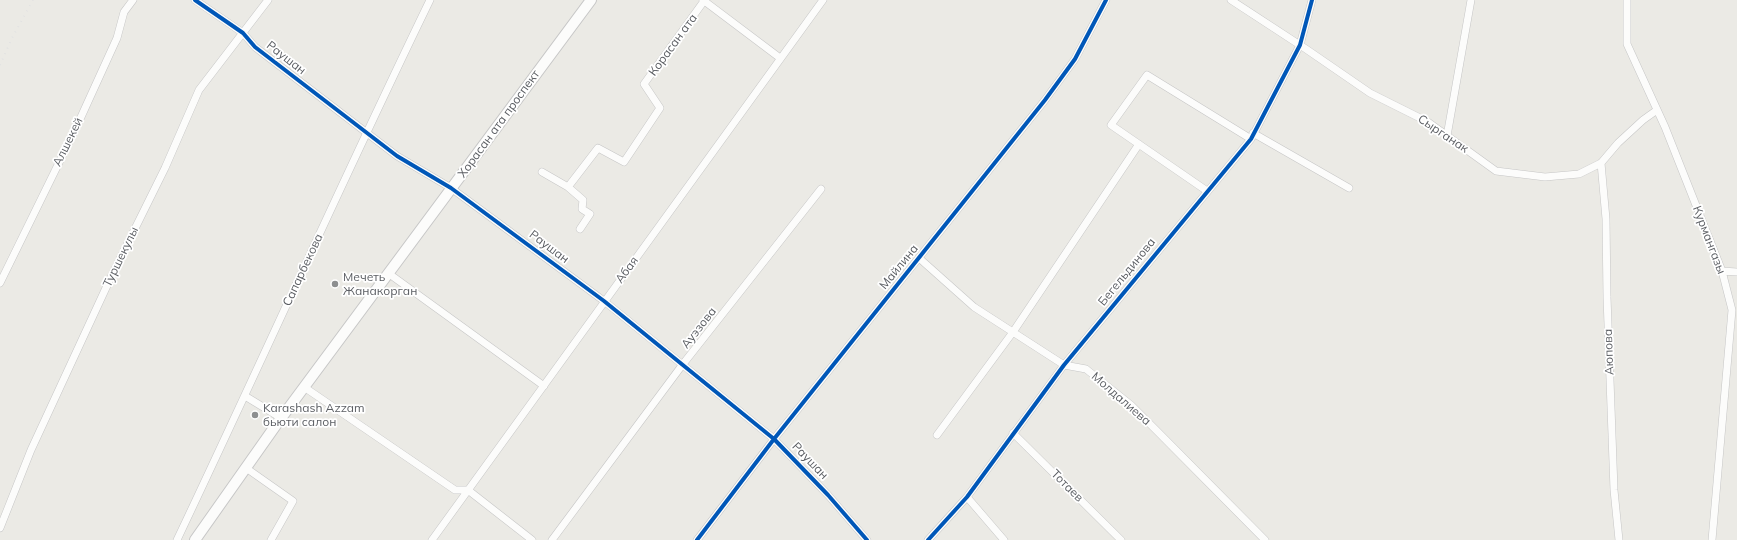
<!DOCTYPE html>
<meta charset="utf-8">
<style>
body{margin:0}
canvas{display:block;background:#ebeae5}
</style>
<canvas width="1737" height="540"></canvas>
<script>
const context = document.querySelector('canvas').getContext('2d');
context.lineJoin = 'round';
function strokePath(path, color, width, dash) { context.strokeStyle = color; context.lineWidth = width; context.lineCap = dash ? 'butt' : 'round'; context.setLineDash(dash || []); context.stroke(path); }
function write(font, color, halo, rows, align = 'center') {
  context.font = font + ' Mulish,sans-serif'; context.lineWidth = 3.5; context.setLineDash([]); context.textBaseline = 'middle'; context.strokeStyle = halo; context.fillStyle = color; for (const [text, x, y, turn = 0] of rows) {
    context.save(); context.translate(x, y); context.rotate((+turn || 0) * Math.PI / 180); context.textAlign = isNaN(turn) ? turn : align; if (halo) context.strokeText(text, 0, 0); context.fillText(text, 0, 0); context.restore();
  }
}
const minor = new Path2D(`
 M195 0 243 33 255 47 397 156 451 188 604 301 774 439 828 495 867 540
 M703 0 780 58
 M1231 0 1306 49 1370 93 1428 122 1496 171 1545 177 1579 174 1601 163 1618 143 1643 120 1657 110
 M1627 0V44L1665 127 1722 271 1732 310 1712 540
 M1253 133 1349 188
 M1447 136 1471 0
 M1601 163 1606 219 1607 297 1614 490 1619 540
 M542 172 568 187
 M1207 191 1111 125 1147 75 1251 139
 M580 229 590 214 582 209 583 200 568 187 598 148 624 162 660 108 644 84 704 1
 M919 258 974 307 1064 365 1086 369 1131 405 1158 432 1265 540
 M1722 271 1737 272
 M388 273 544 386
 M0 283 76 128 117 38 124 12 133 0
 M304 387 455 490H468L532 540
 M245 396 281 418
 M1013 433 1121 540
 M937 435 1013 332 1139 144
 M246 468 293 501 271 540
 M967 497 1004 540
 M0 528 31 450 111 277 165 168 199 90 268 0
 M177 540C262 361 343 179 430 0
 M432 540 823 0
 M552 540 683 364 821 189
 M697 540 774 439 1045 100 1075 59 1106 0
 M928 540 967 497 1064 365 1251 139 1300 45 1312 0`);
const secondary = new Path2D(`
 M195 540 276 425 591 0`);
strokePath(minor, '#c6c6c6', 8);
strokePath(secondary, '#c7c7c7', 12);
strokePath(minor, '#fcfcfb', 7);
strokePath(secondary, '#fcfcfb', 10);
strokePath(new Path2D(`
 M0 65 12 38 33 0`), '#e2e2e2', 2, [1, 5]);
strokePath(new Path2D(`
 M195 0 243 33 255 47 397 156 451 188 604 301 774 439 828 495 867 540
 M697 540 774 439 1045 100 1075 59 1106 0
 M928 540 967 497 1064 365 1251 139 1300 45 1312 0`), '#0057b8', 4);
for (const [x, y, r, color] of [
 [335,284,4,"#8d8f90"],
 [255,415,4,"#8d8f90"]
]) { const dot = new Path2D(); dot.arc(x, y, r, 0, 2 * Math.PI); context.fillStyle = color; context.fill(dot); strokePath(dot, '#fff', 1.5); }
write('12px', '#5b5e63', '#fff', [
 ["Корасан ата",673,45,-54],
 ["Раушан",286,58,38],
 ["Хорасан ата проспект",499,124,-54],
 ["Сырганак",1443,134,34],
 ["Алшекей",68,142,-64],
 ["Курмангазы",1709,240,69],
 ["Раушан",549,247,37],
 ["Туршекулы",121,257,-64],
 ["Майлина",899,267,-51],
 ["Сапарбекова",303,270,-65],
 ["Абая",627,270,-54],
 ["Бегельдинова",1127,272,-51],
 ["Ауэзова",699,328,-52],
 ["Аюпова",1609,352,-92],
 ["Молдалиева",1121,399,41],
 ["Раушан",810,461,46],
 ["Тотаев",1067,486,45]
]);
write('12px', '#5b5e63', '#fff', [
 ["Мечеть",343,277],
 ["Жанакорган",343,291],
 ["Karashash Azzam",263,408],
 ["бьюти салон",263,422]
], 'left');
</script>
